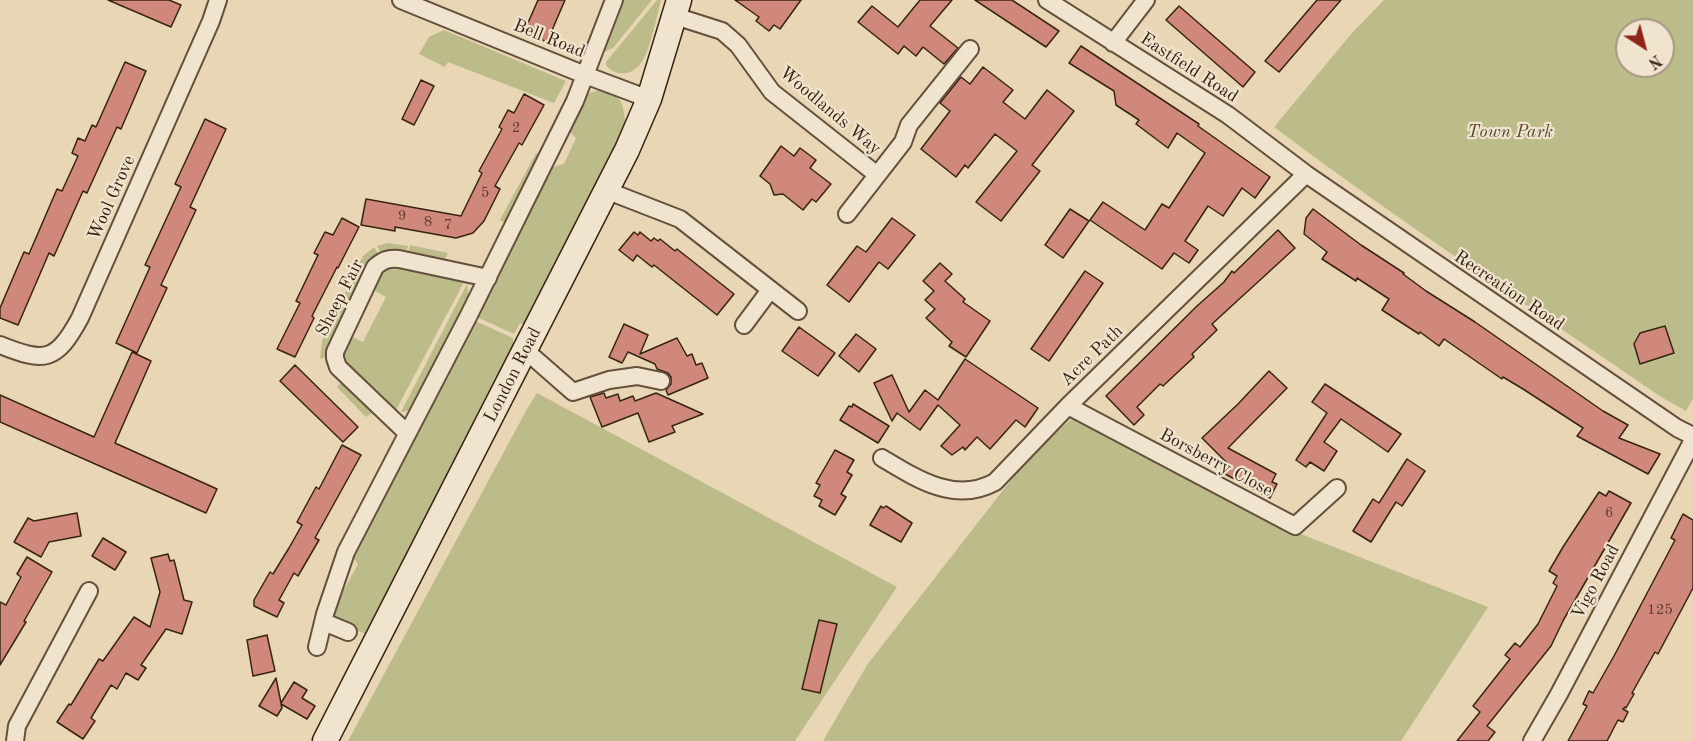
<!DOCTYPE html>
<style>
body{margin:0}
#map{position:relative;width:1693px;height:741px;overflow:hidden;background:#e9d6b5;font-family:"Old Standard TT",serif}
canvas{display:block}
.north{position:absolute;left:1615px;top:18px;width:60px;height:60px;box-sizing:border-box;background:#f1e4cf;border:2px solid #a79784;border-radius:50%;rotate:144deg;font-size:16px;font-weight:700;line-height:24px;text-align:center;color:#372413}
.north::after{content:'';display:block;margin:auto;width:21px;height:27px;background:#8f2418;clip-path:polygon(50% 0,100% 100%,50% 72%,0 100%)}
</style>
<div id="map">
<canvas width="1693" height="741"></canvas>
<div class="north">N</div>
</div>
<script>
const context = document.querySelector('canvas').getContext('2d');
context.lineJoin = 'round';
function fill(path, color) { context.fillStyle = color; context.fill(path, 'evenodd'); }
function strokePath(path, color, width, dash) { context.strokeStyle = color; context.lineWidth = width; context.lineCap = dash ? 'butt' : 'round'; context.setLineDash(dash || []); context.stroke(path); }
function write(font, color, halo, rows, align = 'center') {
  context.font = font + ' "Old Standard TT",serif'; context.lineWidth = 4.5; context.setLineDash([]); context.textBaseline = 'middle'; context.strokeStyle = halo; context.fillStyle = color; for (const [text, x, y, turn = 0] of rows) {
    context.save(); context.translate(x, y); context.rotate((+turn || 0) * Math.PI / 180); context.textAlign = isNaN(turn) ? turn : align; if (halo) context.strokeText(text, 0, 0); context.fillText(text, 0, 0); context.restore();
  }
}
fill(new Path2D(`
 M623 0H652L613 48 602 53Z
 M657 0H661C657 15 650 52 641 63 632 76 615 77 606 65V62Z
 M1384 0H1693V399L1686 411 1661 397C1532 308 1400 222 1274 127L1352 33ZM1627 30H1663V66H1627Z
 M444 30 566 81 554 103 448 62 445 67 419 54 429 37Z
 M599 90C621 91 625 106 625 125L591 203 528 327 520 323 514 334 479 318V309L553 167 564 164 576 138 570 132 587 94Z
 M536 153 540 156 508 224 500 220Z
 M388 243 408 246 406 253 389 252 381 253 377 246Z
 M410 245 448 253 444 261 408 254Z
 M374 247 379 255 351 300 343 297 363 256Z
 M390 267 463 281 464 282 396 410 392 409C380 398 340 366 344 349 344 345 348 340 350 336L363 342 386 297 373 290 382 273Z
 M467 284 469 299 413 407 407 411 401 412Z
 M340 305 347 309 329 356 320 359 322 341Z
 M473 320 513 338V341L519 346 371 636C358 631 343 626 333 616L334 608 358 564 352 556Z
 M343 381 374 412 366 417 337 387Z
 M537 393 897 587 795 741H348L527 409Z
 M1073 418 1293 531 1488 607 1401 741H823L867 665 1025 462 1047 440Z`), '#bbbc8a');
const building = new Path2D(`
 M108 0H169L181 5 171 27Z
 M538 0H565L547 42 524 32Z
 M735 0H801L780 29 774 25 769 31 756 21 759 17Z
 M920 0H952L930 26 958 48 944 64 923 47 916 56 904 46 898 54 858 22 872 6 898 27Z
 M975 0H1012L1059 31 1046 47Z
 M1317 0H1341L1279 72 1265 61Z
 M1179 6 1255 72 1243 87 1166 20Z
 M1081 46 1199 124 1198 126 1270 177 1255 198 1242 188 1223 216 1208 206 1185 241 1198 250 1189 263 1174 253 1162 269 1090 220 1103 202 1145 230 1162 204 1169 208 1205 153 1177 133 1168 148 1136 124 1139 120 1116 105 1114 91 1069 63Z
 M125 62 146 71 121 129 117 127 87 193 83 191 54 256 49 253 18 325 0 318V308L24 252 29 254 57 189 62 191 78 156 72 153 78 138 85 141 92 125 96 127Z
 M983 67 1013 90 1003 102 1025 119 1047 90 1074 111 1032 165 1040 171 1001 221 976 202 1017 151 995 134 968 168 965 165 956 177 921 149 950 111 940 103 961 77 970 84Z
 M421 80 434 86 414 125 402 119Z
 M524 94 544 105 522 145 519 143 495 186 500 189 484 221 473 233 456 238 395 227V231L361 225 366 199 461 216 482 173 479 171 502 129 499 127 508 110 514 113Z
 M205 119 226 129 190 207 196 210 161 285 167 288 137 353 116 343 150 267 145 265 181 187 175 184Z
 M781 146 794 156 800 148 816 160 810 168 831 184 816 202 812 199 803 210 783 194 774 195 770 184 760 176Z
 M1070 209 1089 221 1063 258 1045 245Z
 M1313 209 1361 245 1404 273 1403 274 1426 291 1475 322 1603 411 1628 425 1619 438 1660 454 1648 474 1577 436 1583 428 1523 389 1503 377 1502 379 1444 339 1439 346 1420 332 1419 334 1382 310 1389 299 1357 278 1356 281 1322 259 1327 252 1304 234 1306 218Z
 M342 218 359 227 338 268 337 267 312 316 314 318 295 357 277 349 300 303 296 301 318 255 314 253 325 232 333 235Z
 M892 218 915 235 888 269 879 262 849 302 827 285 857 246 866 252Z
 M1278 230 1295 248 1212 324 1217 330 1192 354 1194 357 1163 386 1160 384 1137 407 1144 415 1134 425 1106 396 1197 306 1224 282 1232 271 1234 273Z
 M634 232 638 235 640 232 651 241 654 238 658 241 660 239 675 251 677 249 734 294 717 315 654 265 652 267 637 255 633 261 619 250Z
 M940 263 952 274 945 281 965 299 963 302 990 321 966 357 949 346 952 342 926 318 935 309 925 300 934 291 923 281Z
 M1085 271 1103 283 1049 361 1031 349Z
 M624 324 648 335 640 354 677 338 687 356 692 354 696 365 702 363 708 378 668 395 666 390 671 384V377L668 373 657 369 655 364 628 352 622 363 609 357Z
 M1665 326 1674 353 1640 364 1634 344 1640 333Z
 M799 327 835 353 818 376 782 351Z
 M856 334 876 349 859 372 839 356Z
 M132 352 151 361 115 443 217 489 206 513 0 422V395L94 437Z
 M965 359 1038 408 1025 427 1016 420 990 449 977 437 965 450 963 447 952 455 941 446 960 425 938 405 920 430 897 413 892 421 874 383 892 375 909 412 925 390 938 400Z
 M295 365 358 427 343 442 280 381Z
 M1269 371 1287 388 1228 448 1276 474 1272 482 1277 484 1270 498 1225 474 1230 466 1202 438 1238 404Z
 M1325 384 1401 434 1388 452 1341 419 1324 442 1337 451 1324 471 1310 462 1306 467 1296 460 1327 413 1312 402Z
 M604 393 606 398 618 394 620 401 633 396 635 401 656 393 703 414 672 426 675 432 649 442 638 413 602 427 590 397Z
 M853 404 889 426 878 443 840 420 849 406 852 407Z
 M342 445 361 455 315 538 319 540 298 576 294 573 279 600 284 603 277 617 254 606V600L270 572 273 574 289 548 302 525 297 522 316 487 319 489Z
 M835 450 854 460 847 472 852 475 841 494 846 497 835 515 819 506 822 500 814 496 820 485 816 483Z
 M1407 459 1425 471 1402 506 1396 502 1371 542 1353 531 1373 499 1379 503Z
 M1609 491 1631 503 1564 619 1551 646 1487 726 1495 732 1488 741H1457L1480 712 1473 706 1510 659 1505 655 1515 643 1520 647 1538 624 1557 586 1553 583 1557 576 1549 571 1563 547 1599 492 1606 496Z
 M881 506 883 508 886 506 912 523 901 542 870 525Z
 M77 513 81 536 49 542 41 557 14 542 28 518 34 521Z
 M1683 514 1693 520V588L1658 654 1655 652 1632 693 1634 694 1626 708 1625 707 1623 709 1628 712 1623 722 1618 720 1607 741H1568L1587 706 1583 704 1589 691 1593 693 1614 656 1675 540 1671 538Z
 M103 538 126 552 115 570 92 556Z
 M168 554 170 561 174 560 184 600 192 602 182 634 166 629 141 665 146 668 138 680 126 673 117 689 111 685 91 718 95 721 83 739 57 722 69 704 71 705 99 659 103 661 134 617 150 627 160 592 151 558Z
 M27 557 52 572 24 621 26 622 0 665V602L6 605 21 577 17 574Z
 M819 620 837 624 820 693 802 689Z
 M267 635 275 671 253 676 247 640Z
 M276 678 281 703 294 682 307 690 302 698 315 706 307 719 281 704 282 708 277 716 259 706Z`);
fill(building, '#d0887d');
strokePath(building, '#372413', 1.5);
const street = new Path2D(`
 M401 0 585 75 649 99
 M1047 0 1228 115 1306 174 1677 428 1693 436
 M675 16 722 31 738 45 772 92 876 174
 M1113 43 1146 0
 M608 191 680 219 798 311
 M847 214 903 142 909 125 970 49
 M744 325 770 290
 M0 345C45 363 56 362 80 318L211 21 218 0
 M525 350 573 392 609 380 637 376 661 381
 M1068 406 1295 526 1337 488
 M407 433 338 367 335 358V352L375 267C383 260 388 258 399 259L488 278
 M882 458C917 479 955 504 995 482L1068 406 1306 174
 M324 622 348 632
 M317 647 325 614 346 552 469 315 575 101 614 0
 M15 741 17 726 89 591
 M1532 741 1559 694 1693 440`);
const secondary = new Path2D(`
 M325 741 627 150 649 99 679 0`);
strokePath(street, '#64503c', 20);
strokePath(secondary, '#372413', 27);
strokePath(street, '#f1e4cf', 16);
strokePath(secondary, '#f1e4cf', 24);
write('15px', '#5d3d2e', null, [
 ["2",516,128],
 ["5",485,193],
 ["9",402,216],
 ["8",428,222],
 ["7",448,225],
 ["6",1609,513],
 ["125",1660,610]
]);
write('18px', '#372413', '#f1e4cf', [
 ["Bell Road",549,39,22],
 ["Eastfield Road",1189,68,33],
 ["Woodlands Way",830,111,40],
 ["Wool Grove",112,198,-66],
 ["Recreation Road",1509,291,34],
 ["Sheep Fair",340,298,-63],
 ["Acre Path",1092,356,-44],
 ["London Road",513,375,-63],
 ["Borsberry Close",1216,463,28],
 ["Vigo Road",1596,582,-62]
]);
write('italic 18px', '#584a31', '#f1e4cf', [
 ["Town Park",1510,132]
]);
</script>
